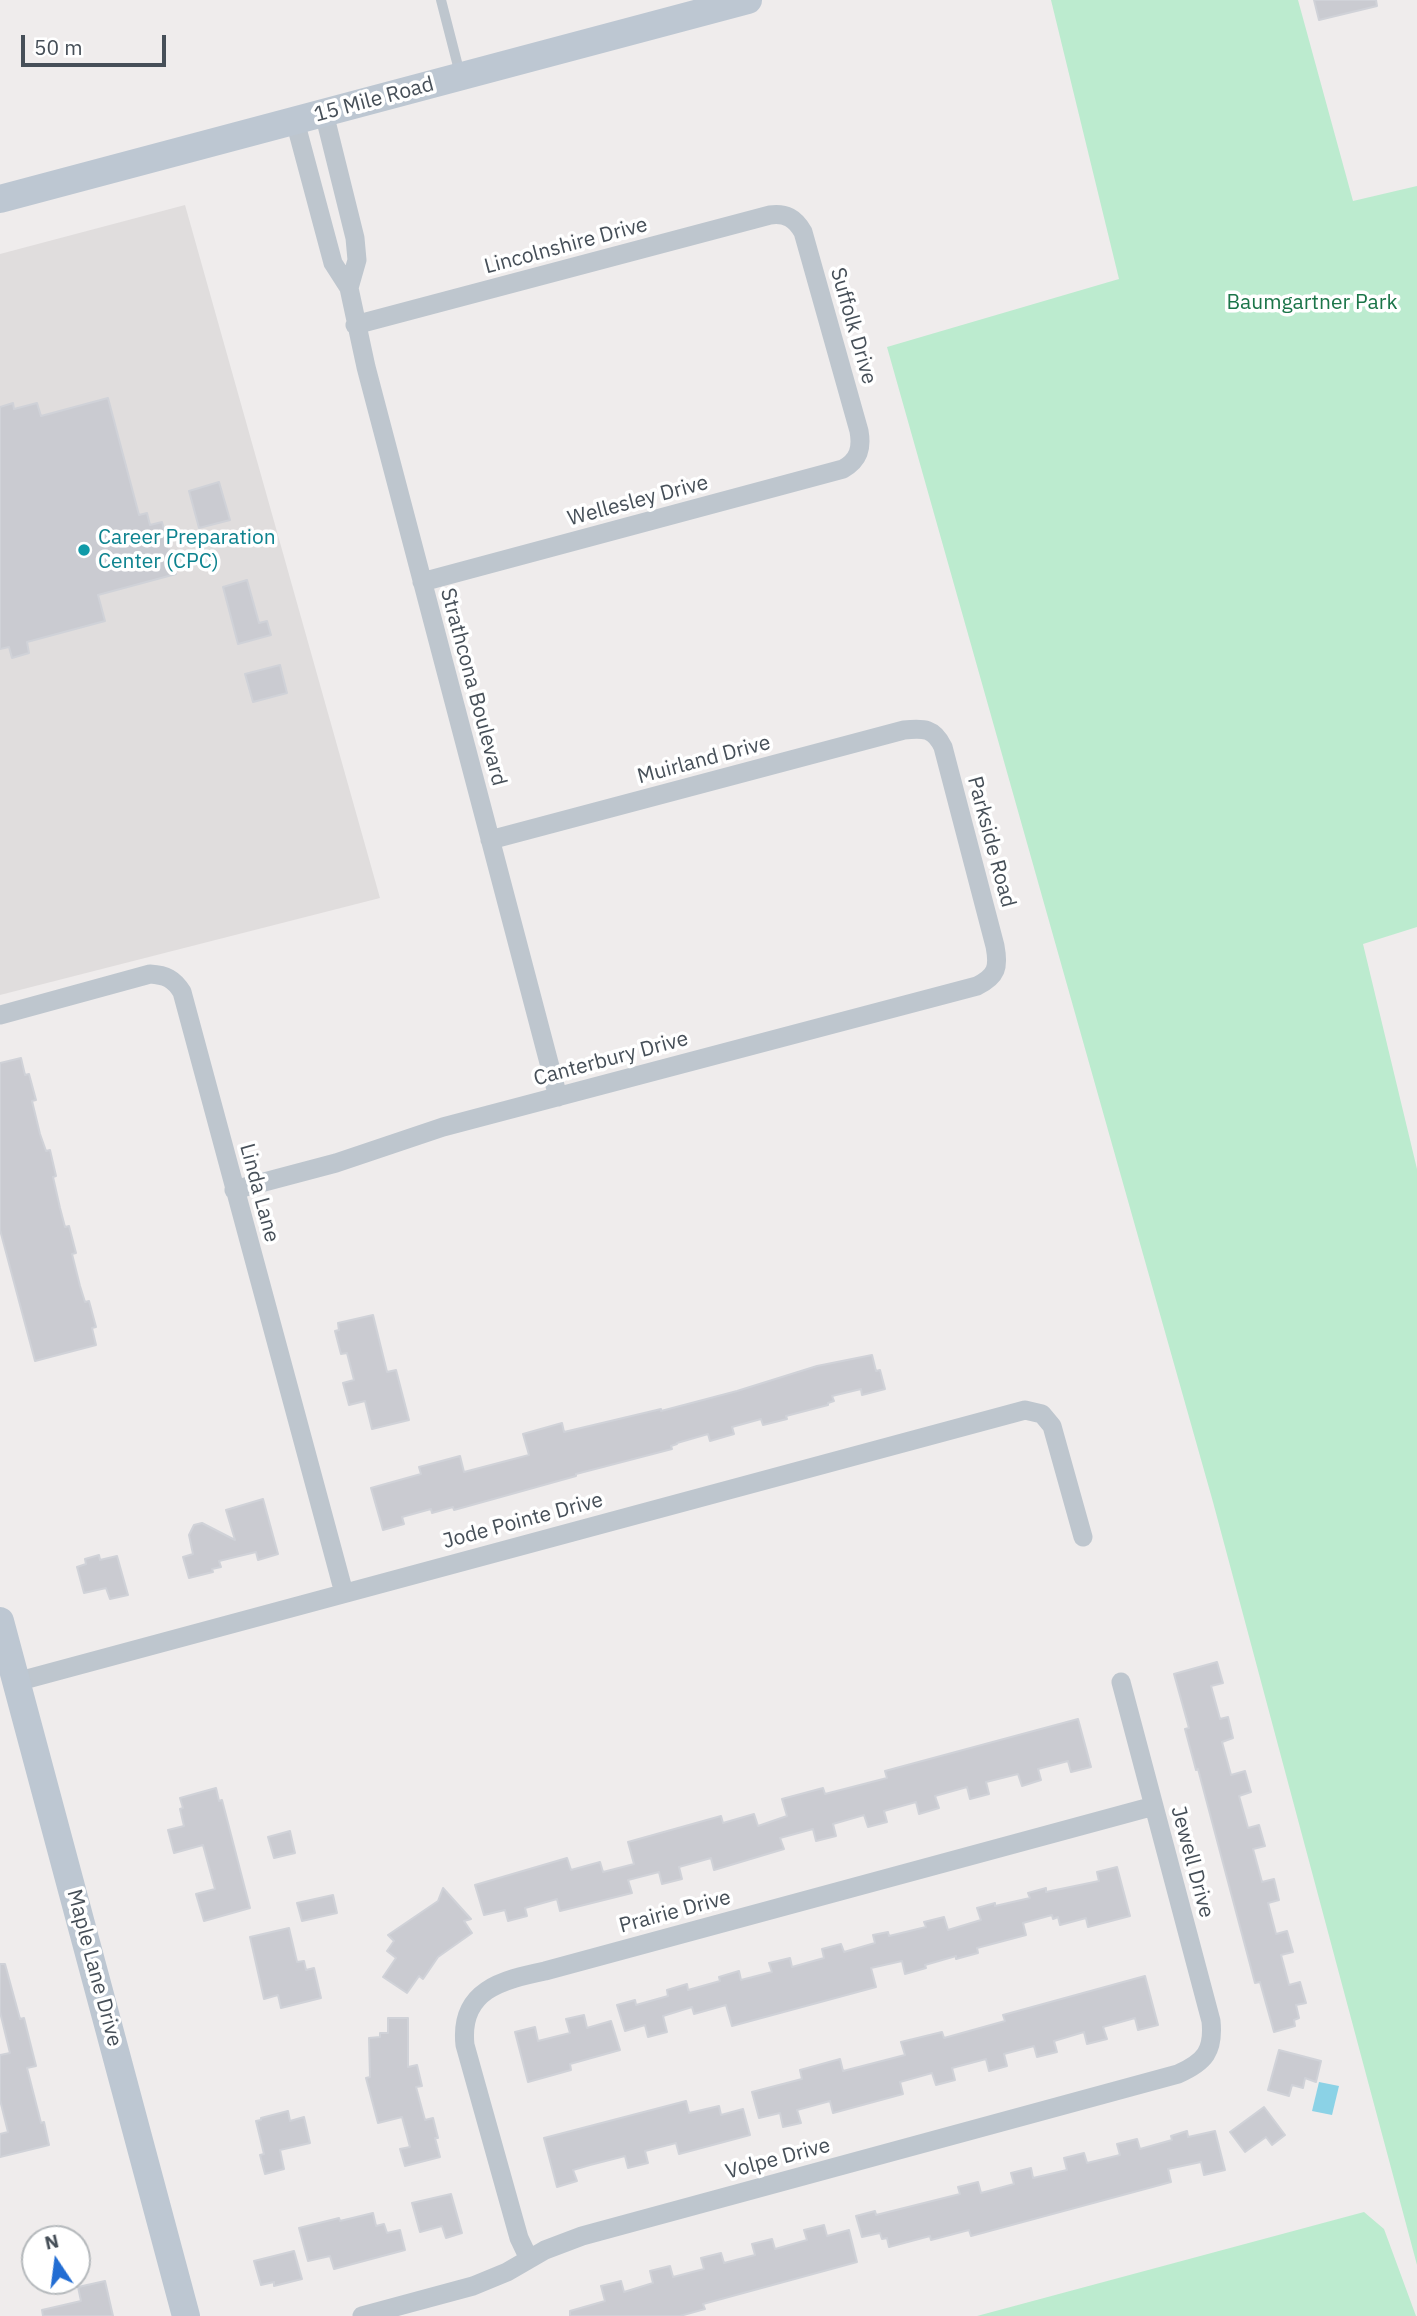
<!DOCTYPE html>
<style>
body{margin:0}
#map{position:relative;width:1417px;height:2316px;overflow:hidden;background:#efecec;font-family:"IBM Plex Sans",sans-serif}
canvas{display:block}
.north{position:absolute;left:21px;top:2225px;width:70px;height:70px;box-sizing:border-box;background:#fff;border:2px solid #b5b9bc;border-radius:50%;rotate:347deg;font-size:19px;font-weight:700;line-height:28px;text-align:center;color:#464f58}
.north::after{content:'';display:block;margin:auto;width:24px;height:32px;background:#226dd3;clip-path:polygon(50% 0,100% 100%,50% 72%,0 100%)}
.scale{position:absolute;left:21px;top:35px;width:145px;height:32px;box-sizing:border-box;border:4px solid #464f58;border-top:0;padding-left:9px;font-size:21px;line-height:24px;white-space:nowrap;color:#464f58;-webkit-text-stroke:5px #fff;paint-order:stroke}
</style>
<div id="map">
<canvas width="1417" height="2316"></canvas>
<div class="north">N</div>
<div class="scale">50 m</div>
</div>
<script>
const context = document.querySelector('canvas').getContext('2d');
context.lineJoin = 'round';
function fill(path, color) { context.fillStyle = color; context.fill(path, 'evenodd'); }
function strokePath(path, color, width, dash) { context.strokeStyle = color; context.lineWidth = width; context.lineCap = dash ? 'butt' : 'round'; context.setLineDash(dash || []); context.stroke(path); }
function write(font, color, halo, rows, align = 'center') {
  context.font = font + ' "IBM Plex Sans",sans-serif'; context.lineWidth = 7; context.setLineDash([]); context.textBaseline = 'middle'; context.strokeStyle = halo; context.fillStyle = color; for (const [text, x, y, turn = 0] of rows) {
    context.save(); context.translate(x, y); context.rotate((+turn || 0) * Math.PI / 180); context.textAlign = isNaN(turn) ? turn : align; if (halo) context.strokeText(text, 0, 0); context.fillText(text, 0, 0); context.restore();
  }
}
fill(new Path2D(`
 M185 205 380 898 0 995V254Z`), '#e0dddd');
fill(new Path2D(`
 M1051 0H1298L1353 201 1417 186V927L1363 944 1417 1169V2265L1213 1502 887 347 1119 279Z
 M1364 2212 1384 2229 1416 2316H977Z`), '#bcebcf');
fill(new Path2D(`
 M1319 2082 1339 2086 1332 2115 1312 2111Z`), '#8bd2e6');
const building = new Path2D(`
 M1314 0H1376L1377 6 1319 20Z
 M108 398 139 515 147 513 150 525 162 522 176 574 98 595 105 621 27 642 29 653 12 658 9 647 0 649V407L13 403 14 409 37 403 41 416Z
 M219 482 230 520 199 528 189 491Z
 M247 580 259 623 267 621 271 635 238 644 223 587Z
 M280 665 287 693 253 702 245 674Z
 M21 1058 25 1075 29 1074 36 1100 32 1101 40 1134 46 1151 50 1150 56 1176 53 1177 60 1208 65 1227 69 1226 76 1253 72 1254 80 1286 85 1302 89 1301 96 1327 92 1328 96 1345 35 1361 0 1230V1063Z
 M373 1315 387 1372 396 1370 409 1420 372 1429 365 1401 349 1405 343 1383 354 1380 347 1353 341 1354 335 1331 339 1330 338 1323Z
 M872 1355 876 1371 880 1370 885 1389 862 1395 861 1389 832 1396 834 1401 828 1403V1405L786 1416 787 1419 763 1425 761 1419 732 1427 734 1434 710 1441 708 1434 677 1443V1444L671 1446 672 1449 576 1474V1476L508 1495 454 1510 453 1507 432 1513 431 1509 402 1517 404 1524 383 1530 371 1488 421 1474 419 1467 460 1456 464 1472 529 1455 523 1434 562 1423 564 1432 661 1409V1411L737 1391 817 1366Z
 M263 1499 278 1554 258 1560 256 1552 219 1561 221 1567 212 1569 213 1572 189 1578 183 1557 193 1554 189 1535 194 1525 202 1523 235 1540 226 1510Z
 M99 1555 100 1560 117 1556 128 1595 110 1599 106 1588 84 1593 77 1567 86 1564 85 1559Z
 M1217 1662 1223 1683 1211 1686 1220 1719 1228 1717 1233 1738 1222 1742 1231 1775 1245 1771 1251 1792 1239 1796 1248 1828 1259 1825 1265 1846 1253 1849 1262 1882 1274 1879 1279 1900 1268 1903 1276 1934 1287 1931 1293 1952 1281 1955 1289 1985 1300 1982 1306 2003 1296 2005 1299 2018 1294 2020 1295 2026 1274 2032 1260 1982 1255 1983 1198 1769 1196 1770 1185 1729 1189 1728 1174 1674Z
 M1078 1719 1091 1767 1071 1772 1068 1761 1038 1769 1041 1780 1022 1786 1018 1774 986 1782 989 1794 970 1799 967 1787 935 1796 939 1808 919 1814 916 1802 884 1811 887 1822 868 1827 864 1815 833 1824 836 1836 816 1841 813 1829 780 1838 784 1849 714 1870 711 1858 679 1867 682 1879 662 1884 659 1872 628 1880 632 1893 560 1911 557 1899 525 1908 527 1916 508 1921 505 1910 484 1915 475 1885 567 1858 571 1870 600 1862 603 1872 634 1864 628 1842 721 1816 723 1823 754 1814 758 1826 787 1816 782 1799 823 1788 825 1794 887 1778 885 1771Z
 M216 1788 219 1801 222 1800 250 1908 204 1921 196 1894 215 1889 203 1845 174 1853 168 1830 184 1826 180 1809 183 1808 180 1798Z
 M290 1831 295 1853 274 1858 268 1837Z
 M1117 1867 1130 1916 1088 1927 1086 1918 1060 1925 1058 1917 1053 1919 1052 1915 1023 1923 1026 1935 977 1948 978 1953 956 1959V1956L925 1965 926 1968 905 1974 902 1961 871 1968 876 1987 732 2026 726 2005 694 2014 692 2007 663 2016 667 2032 648 2037 645 2025 625 2031 617 2005 635 2000 636 2005 668 1996 667 1990 687 1984 688 1990 720 1981 719 1977 739 1971 741 1980 772 1972 769 1963 790 1958 792 1967 824 1958 822 1949 841 1944 844 1952 875 1943 873 1935 888 1932 889 1936 926 1927 924 1922 944 1917 948 1930 981 1920 977 1908 995 1903V1906L1030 1898 1028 1893 1046 1888V1892L1099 1881 1097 1872Z
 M443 1888 471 1919 464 1921 472 1933 438 1957 423 1979 419 1976 407 1993 383 1977 396 1958 387 1951 394 1941 388 1935 438 1901Z
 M333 1895 337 1913 302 1921 297 1903Z
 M289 1928 297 1962 304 1961 306 1970 314 1968 321 1998 281 2008 278 1995 264 1999 250 1937Z
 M0 1964H5L20 2019 24 2018 36 2066 27 2068 41 2123 44 2122 49 2145 0 2157V2134L8 2132 0 2100V2055L10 2053 0 2012Z
 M1145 1976 1158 2025 1138 2030 1135 2018 1103 2027 1107 2039 1087 2044 1084 2032 1054 2041 1057 2052 1037 2057 1034 2046 1004 2054 1007 2066 989 2071 986 2059 952 2068 955 2080 936 2085 932 2073 900 2082 903 2094 833 2113 830 2101 797 2110 801 2123 783 2127 780 2113 759 2118 752 2092 802 2079 800 2070 840 2059 843 2071 905 2055 901 2042 942 2032 944 2038 1005 2021 1003 2015Z
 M584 2015 587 2028 611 2021 620 2050 570 2064 571 2070 528 2082 515 2032 535 2027 538 2041 570 2033 566 2019Z
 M388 2018H408V2067L417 2065 422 2086 416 2087 425 2120 433 2118 438 2138H435L440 2157 405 2166 400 2149 410 2147 402 2117 378 2123 366 2078 370 2077 369 2038 380 2037V2033H388Z
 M1279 2050 1321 2061 1316 2082 1305 2078 1303 2088 1292 2085 1289 2096 1268 2090Z
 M686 2101 689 2113 719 2106 721 2115 743 2109 750 2135 679 2154 676 2143 645 2151 648 2163 628 2168 625 2156 590 2165 573 2170 577 2181 557 2187 544 2138Z
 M1264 2107 1285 2135 1272 2145 1266 2137 1245 2152 1230 2132Z
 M288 2111 290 2121 304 2117 310 2143 280 2150 284 2169 265 2174 260 2155 264 2154 256 2121 261 2120V2118Z
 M1187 2131 1188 2137 1215 2131 1225 2170 1204 2175 1201 2162 1168 2169 1171 2182 971 2236 969 2230 931 2240 930 2236 889 2247 887 2238 882 2239 880 2233 862 2237 856 2216 875 2211 876 2215 960 2194 958 2187 978 2182 981 2193 1014 2184 1011 2173 1031 2168 1033 2178 1067 2170 1064 2158 1084 2153 1087 2163 1120 2155 1117 2144 1137 2139 1140 2149 1172 2140 1171 2136Z
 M451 2194 462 2233 446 2238 442 2226 420 2232 412 2203Z
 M373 2213 376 2226 384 2224 387 2233 400 2230 405 2250 334 2269 330 2256 308 2261 299 2228 339 2218 340 2221Z
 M824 2225 827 2236 849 2230 857 2262 703 2304 705 2309 680 2316H570V2311L605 2301 601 2286 621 2281 624 2292 653 2283 650 2271 670 2266 673 2277 704 2269 701 2258 721 2253 724 2263 755 2255 752 2244 772 2239 775 2249 807 2240 804 2230Z
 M294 2251 302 2279 274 2286V2282L261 2285 254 2261Z
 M105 2281 113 2316H43L42 2310 81 2301 78 2287Z`);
fill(building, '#cacbd1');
strokePath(building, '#d0d2d8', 2);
strokePath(new Path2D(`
 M441 0 460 74`), '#bec6ce', 10);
strokePath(new Path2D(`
 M324 113 355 238 357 260 349 288
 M295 121 333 263 349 288 366 367 558 1097
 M355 325 770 215C786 213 795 218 803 232L859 431C862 448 859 460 843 469L422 582
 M0 1015 150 974C166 975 174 979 182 992L344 1593
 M234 1190 336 1163 443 1127 977 986C997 976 999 967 995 946L943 747C934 728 924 728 904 730L490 840
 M16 1682 1025 1410 1042 1414 1052 1426 1083 1537
 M529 2259 519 2238 465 2045C459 1990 502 1980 545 1971L1154 1806
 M362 2316 473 2286 507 2272 545 2250 582 2236 1178 2074C1205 2062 1214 2051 1211 2021L1121 1682`), '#bec6ce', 19);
strokePath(new Path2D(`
 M0 199 748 0
 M0 1621 186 2316`), '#bdc7d2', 28);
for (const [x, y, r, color] of [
 [84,550,7,"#0f9aa8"]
]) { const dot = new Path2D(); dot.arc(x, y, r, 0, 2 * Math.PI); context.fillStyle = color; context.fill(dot); strokePath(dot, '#fff', 2.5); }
write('21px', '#464f58', '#fff', [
 ["15 Mile Road",374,100,-15],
 ["Lincolnshire Drive",566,246,-15],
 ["Suffolk Drive",853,326,74],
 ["Wellesley Drive",638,501,-15],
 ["Strathcona Boulevard",473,687,75],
 ["Muirland Drive",704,760,-15],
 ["Parkside Road",991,842,75],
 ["Canterbury Drive",611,1059,-15],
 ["Linda Lane",259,1193,75],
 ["Jode Pointe Drive",523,1521,-15],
 ["Jewell Drive",1192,1862,75],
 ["Prairie Drive",675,1912,-15],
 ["Maple Lane Drive",94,1968,75],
 ["Volpe Drive",778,2159,-15]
]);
write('21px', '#1b7549', '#fff', [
 ["Baumgartner Park",1312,303]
]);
write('21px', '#0d838f', '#fff', [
 ["Career Preparation",98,538],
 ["Center (CPC)",98,562]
], 'left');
</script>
